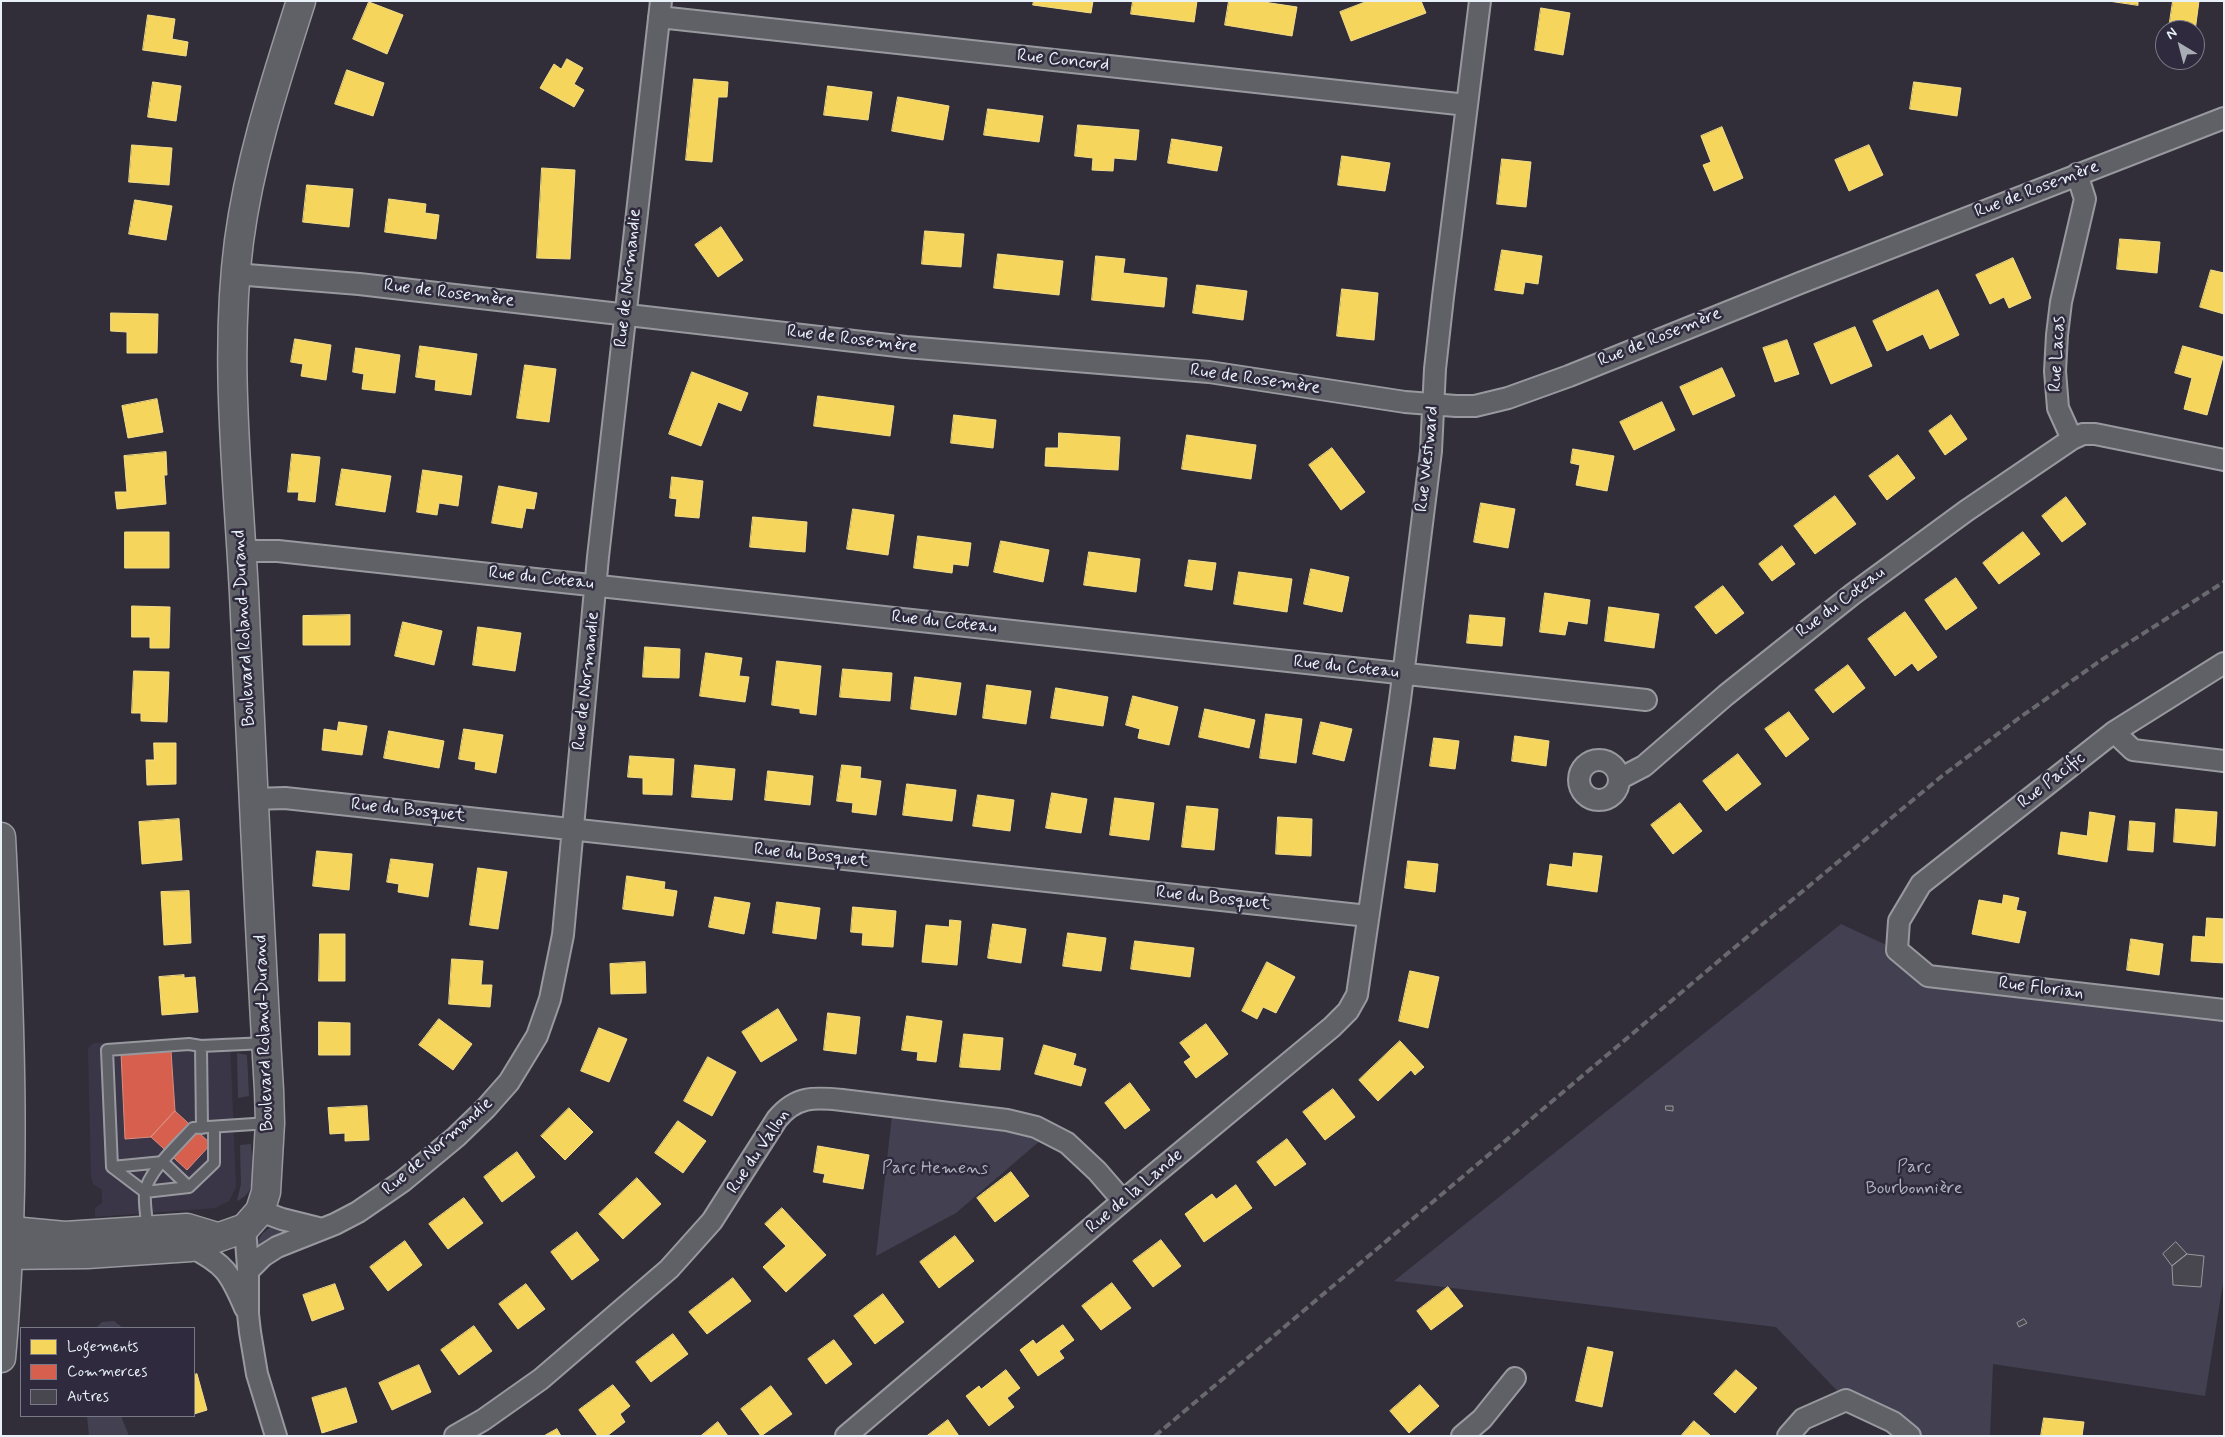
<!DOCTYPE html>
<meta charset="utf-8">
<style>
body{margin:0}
#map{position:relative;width:2225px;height:1437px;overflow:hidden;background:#312e39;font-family:Mynerve,sans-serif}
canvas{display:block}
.frame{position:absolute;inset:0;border:2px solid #e8f1f8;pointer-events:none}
.legend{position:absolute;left:20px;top:1327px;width:175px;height:90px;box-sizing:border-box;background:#2f2a3d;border:1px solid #797a88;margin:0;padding:6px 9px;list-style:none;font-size:15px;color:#e8f1f8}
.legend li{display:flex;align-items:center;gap:10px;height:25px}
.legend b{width:25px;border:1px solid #797a88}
.north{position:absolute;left:2155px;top:20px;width:50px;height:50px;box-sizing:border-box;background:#2f2a3d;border:1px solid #797a88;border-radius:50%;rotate:323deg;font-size:14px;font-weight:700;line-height:20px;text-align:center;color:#e8f1f8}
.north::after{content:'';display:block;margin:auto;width:18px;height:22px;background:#a8adb5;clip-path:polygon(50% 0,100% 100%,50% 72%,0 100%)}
</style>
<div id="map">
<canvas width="2225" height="1437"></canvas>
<div class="frame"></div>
<ul class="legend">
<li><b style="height:14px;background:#f6d55c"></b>Logements</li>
<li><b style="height:14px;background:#d6604d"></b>Commerces</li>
<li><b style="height:14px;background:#48464e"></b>Autres</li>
</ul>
<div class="north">N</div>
</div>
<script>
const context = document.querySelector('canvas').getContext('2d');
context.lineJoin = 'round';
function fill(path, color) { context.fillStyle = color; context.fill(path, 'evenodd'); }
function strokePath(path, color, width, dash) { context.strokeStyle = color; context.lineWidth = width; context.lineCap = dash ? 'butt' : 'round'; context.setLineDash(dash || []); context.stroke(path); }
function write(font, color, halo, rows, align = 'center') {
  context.font = font + ' Mynerve,sans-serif'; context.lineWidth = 5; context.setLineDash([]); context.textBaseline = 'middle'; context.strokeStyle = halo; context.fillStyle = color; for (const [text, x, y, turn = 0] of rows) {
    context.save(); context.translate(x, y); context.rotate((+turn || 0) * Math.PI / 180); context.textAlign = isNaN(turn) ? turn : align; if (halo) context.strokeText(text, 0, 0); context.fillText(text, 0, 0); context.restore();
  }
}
fill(new Path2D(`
 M230 1037 236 1187 229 1201 216 1208 95 1217V1208L102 1203V1190L93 1184 91 1177 88 1049 90 1046 94 1043Z`), '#3a3647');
fill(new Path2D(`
 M1841 924 1897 950 1928 976 2224 1010V1277L2205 1396 1993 1364 1990 1436H1910L1846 1400 1776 1327 1394 1281Z
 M237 1053 247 1055 249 1096 238 1098Z
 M892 1116 1001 1129 1042 1139 956 1213 876 1256Z
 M251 1144C252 1164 260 1192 237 1201L241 1184 240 1145Z
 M273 1225 289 1233 259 1248 257 1243 262 1234Z
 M114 1321 123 1328H96L102 1322Z
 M87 1416H121L129 1436H89Z`), '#434151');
const homes = new Path2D(`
 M1034 1H1093L1091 13 1033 5Z
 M1133 1H1197L1194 22 1131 14Z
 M1229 1H1257L1297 7 1292 36 1225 25Z
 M1368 1H1421L1426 13 1351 41 1340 12Z
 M2109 1H2138V5Z
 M2173 1H2199L2195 31 2169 28Z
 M369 2 403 15 387 54 353 39Z
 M1541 8 1570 13 1563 55 1535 50Z
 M148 15 175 19 172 39 188 42 186 56 143 50Z
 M567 59 583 68 574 84 584 90 574 107 540 88 554 64 561 69Z
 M347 70 384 83 373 116 335 104Z
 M694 79 728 82 727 97H718L712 162 686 160Z
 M153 82 181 86 176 121 148 117Z
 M1914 82 1961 88 1957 116 1910 109Z
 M828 86 872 92 868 120 824 115Z
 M898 97 949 106 943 140 892 131Z
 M988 109 1043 116 1039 142 984 135Z
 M1078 125 1139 130 1136 160 1114 158 1113 171 1092 170 1093 158 1075 156Z
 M1722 127 1743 178 1714 191 1703 165 1711 162 1701 136Z
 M1172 139 1222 147 1217 171 1168 163Z
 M132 145 172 148 169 185 129 182Z
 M1869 145 1883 175 1849 191 1835 160Z
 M1342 156 1390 163 1385 191 1338 185Z
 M1502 159 1531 162 1526 207 1497 204Z
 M542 168 575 170 570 259 537 258Z
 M307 185 353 189 349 227 303 222Z
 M389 199 426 204 425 213 439 215 436 239 385 232Z
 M135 200 172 206 166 240 129 234Z
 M721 227 743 260 718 277 695 245Z
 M925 231 964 234 961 267 922 264Z
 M2120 239 2160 242 2157 273 2117 269Z
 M1502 250 1542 256 1538 284 1525 282 1523 294 1495 290Z
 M998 254 1063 261 1059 295 994 288Z
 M1096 256 1125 259 1123 273 1167 278 1164 307 1092 300Z
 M2013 258 2031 298 2009 308 2004 297 1990 304 1976 275Z
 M2211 270 2224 273V314L2200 307Z
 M1197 285 1247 291 1243 320 1193 313Z
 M1342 289 1378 293 1374 340 1337 336Z
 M1938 290 1959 335 1930 349 1923 334 1887 351 1873 321Z
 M111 313 158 314 157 353H127V332L111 331Z
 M1855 327 1872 366 1831 384 1814 344Z
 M295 339 331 345 326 380 301 376 303 364 291 362Z
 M1787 340 1799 374 1775 382 1763 348Z
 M420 346 477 354 471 395 435 390 436 380 416 377Z
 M2183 346 2223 357 2207 415 2184 409 2192 378 2175 373Z
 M356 348 400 355 395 393 362 389 364 374 353 372Z
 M525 365 556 369 549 422 517 418Z
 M1722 368 1735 396 1693 415 1680 387Z
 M692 372 748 393 741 411 718 402 701 446 669 434Z
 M818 396 894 406 890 436 814 426Z
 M157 399 163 432 128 438 122 406Z
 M1662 402 1675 430 1634 450 1620 422Z
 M954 415 996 420 993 448 951 443Z
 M1951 415 1967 439 1945 455 1929 431Z
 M1059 433 1120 437 1118 470 1045 466 1046 448H1058Z
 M1187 435 1256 445 1251 479 1182 469Z
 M1332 448 1365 492 1341 510 1309 465Z
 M1573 449 1614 456 1607 491 1576 485 1580 465 1571 463Z
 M166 452 167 475H164L166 504 117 509 115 492H127L124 456Z
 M292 454 320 457 315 502 298 500 299 492H288Z
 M1898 455 1915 478 1887 500 1869 476Z
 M342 469 391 476 385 512 336 505Z
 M423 470 462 476 458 506 439 503 437 515 417 512Z
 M672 477 703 481 699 518 675 516 677 499 670 498Z
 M499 486 537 493 534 509 526 508 522 528 492 523Z
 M1835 496 1856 524 1815 554 1794 526Z
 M2066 497 2086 524 2062 542 2042 516Z
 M1481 503 1515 509 1508 548 1474 542Z
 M853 509 894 515 888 555 847 549Z
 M753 517 807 522 805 552 750 547Z
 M125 532H169V568H125Z
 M2023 532 2040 554 1999 584 1983 563Z
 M918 536 971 543 968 566 953 564 952 573 914 568Z
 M1001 541 1049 550 1043 582 994 572Z
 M1782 546 1795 564 1772 581 1759 564Z
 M1089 552 1140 559 1136 592 1084 585Z
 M1189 560 1216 563 1212 590 1185 586Z
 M1311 569 1349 577 1342 612 1304 604Z
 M1239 572 1292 579 1287 612 1234 604Z
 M1956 578 1977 608 1946 630 1925 600Z
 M1723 586 1744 613 1716 634 1695 607Z
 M1545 593 1590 600 1587 624 1568 621 1565 635 1540 632Z
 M132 606 170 607 169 648H150V637H132Z
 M1609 607 1659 614 1654 648 1605 641Z
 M1905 612 1937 657 1918 671 1912 663 1895 676 1868 639Z
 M350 615V645H303V616Z
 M1470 615 1505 618 1502 646 1467 643Z
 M403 622 442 631 434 665 395 656Z
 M478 627 521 633 515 671 473 665Z
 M645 647 680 649 679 678 643 677Z
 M706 653 742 658 739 676 749 677 745 702 700 696Z
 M777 661 821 666 816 715 800 713V709L772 705Z
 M1848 665 1865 688 1833 713 1815 690Z
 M843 669 892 673 890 701 840 697Z
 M134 671 169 672 167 722 141 721V713H132Z
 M915 677 961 683 956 715 911 709Z
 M987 685 1031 691 1026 724 983 718Z
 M1056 688 1108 697 1103 726 1051 718Z
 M1133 696 1178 707 1169 745 1138 738 1140 729 1126 725Z
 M1205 709 1255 720 1249 748 1199 737Z
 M1789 712 1809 739 1786 757 1765 729Z
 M1266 714 1302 719 1296 763 1260 758Z
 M339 722 367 726 362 755 322 750 324 729 337 731Z
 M1321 722 1352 729 1344 761 1313 754Z
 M464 729 503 735 496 773 475 769 476 762 459 759Z
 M389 731 444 741 439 768 384 758Z
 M1515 736 1549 741 1546 766 1512 761Z
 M1434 738 1459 741 1455 769 1430 766Z
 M154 743H176V784L147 785 146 760H154Z
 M1738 754 1761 784 1726 811 1703 781Z
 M630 756 674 759 672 795 643 794V778L628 777Z
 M695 765 735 769 732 800 692 797Z
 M842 765 861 767 860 778 881 781 876 815 852 812 853 803 837 801Z
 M768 771 813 776 810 805 765 800Z
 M907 784 956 790 952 821 903 815Z
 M1052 793 1087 799 1081 833 1046 828Z
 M978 795 1014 800 1010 831 973 826Z
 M1115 798 1154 803 1149 840 1110 835Z
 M1680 803 1702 831 1673 854 1651 825Z
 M1187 806 1218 809 1214 850 1182 847Z
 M2176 809 2217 812 2215 846 2174 842Z
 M2090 812 2115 816 2107 862 2058 854 2061 832 2087 836Z
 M1278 817 1312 819 1311 856 1276 854Z
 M179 819 182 860 142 864 139 822Z
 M2130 821 2155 823 2153 852 2128 850Z
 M317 851 352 854 349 890 313 886Z
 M1574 853 1602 856 1597 892 1547 885 1550 864 1572 867Z
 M391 859 433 864 428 897 398 892 399 884 387 882Z
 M1408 861 1438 864 1435 892 1405 888Z
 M478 868 507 872 498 929 470 925Z
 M627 876 665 882 664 889 677 891 673 916 623 909Z
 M189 891 191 943 164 945 161 892Z
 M2004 895 2019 898 2016 910 2026 912 2019 943 1972 934 1979 900 2002 904Z
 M715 897 750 903 744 934 709 927Z
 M777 902 820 908 816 939 773 933Z
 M853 907 896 911 893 947 862 945 863 933 851 932Z
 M2207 918 2224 919V963L2191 961 2193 936 2205 937Z
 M950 920 961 921 957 965 922 962 926 925 949 927Z
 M993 924 1026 929 1021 963 988 958Z
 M1068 933 1106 938 1101 971 1063 966Z
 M320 934H345V981H319Z
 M2131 939 2163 944 2159 975 2127 970Z
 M1135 941 1194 948 1190 977 1131 969Z
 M452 959 483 961 481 985H492L490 1007 449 1004Z
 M645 962 646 993 611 994 610 964Z
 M1267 962 1295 977 1276 1013 1263 1007 1257 1019 1242 1011Z
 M1410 971 1439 977 1428 1028 1399 1021Z
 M184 975V978L195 977 198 1012 162 1015 159 977Z
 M778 1009 797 1040 761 1062 742 1032Z
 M828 1013 860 1017 856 1054 824 1050Z
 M907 1016 942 1021 936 1062 917 1060 918 1052 902 1050Z
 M439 1019 472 1044 453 1070 419 1045Z
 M319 1022 350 1023V1055H319Z
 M1206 1024 1228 1054 1196 1078 1184 1062 1191 1057 1180 1043Z
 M599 1028 627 1039 609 1082 581 1071Z
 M964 1034 1003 1038 1000 1070 960 1067Z
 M1400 1041 1424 1067 1415 1075 1411 1070 1378 1101 1359 1080Z
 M1044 1045 1076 1054 1073 1065 1086 1069 1081 1086 1035 1074Z
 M708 1057 736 1072 712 1116 684 1101Z
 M1130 1083 1150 1110 1125 1129 1105 1103Z
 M1333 1089 1355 1117 1325 1140 1303 1112Z
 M367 1106 369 1140 345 1141V1133L330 1134 328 1108Z
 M569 1108 593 1132 565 1160 541 1136Z
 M678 1121 706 1141 683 1173 655 1153Z
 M1287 1139 1306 1164 1275 1186 1257 1162Z
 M818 1146 869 1155 863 1189 823 1182 825 1174 814 1172Z
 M517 1152 535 1177 502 1202 484 1177Z
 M1011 1172 1029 1196 995 1222 977 1198Z
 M637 1178 661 1204 623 1239 599 1214Z
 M1236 1185 1252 1208 1204 1242 1185 1214 1212 1194 1216 1199Z
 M464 1198 483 1223 448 1249 429 1224Z
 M782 1208 826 1255 786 1292 763 1267 786 1246 765 1224Z
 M577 1232 599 1260 572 1280 551 1252Z
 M955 1236 974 1261 939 1288 920 1262Z
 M1161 1240 1181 1266 1153 1287 1133 1261Z
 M405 1241 422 1265 388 1291 370 1267Z
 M733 1278 751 1301 707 1334 689 1312Z
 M1112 1283 1131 1308 1101 1330 1082 1306Z
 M335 1284 344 1309 312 1321 303 1295Z
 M526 1284 545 1309 518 1329 499 1304Z
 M1448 1287 1463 1306 1431 1330 1417 1311Z
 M883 1294 904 1322 875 1344 854 1316Z
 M1063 1325 1074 1340 1059 1351 1064 1358 1038 1376 1020 1350 1033 1340 1036 1344Z
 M474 1326 492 1351 459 1375 441 1350Z
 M673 1334 688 1354 651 1382 636 1362Z
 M834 1340 852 1364 826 1384 808 1359Z
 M1588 1347 1613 1352 1602 1407 1576 1401Z
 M419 1365 431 1392 392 1410 379 1383Z
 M1006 1370 1020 1388 1007 1398 1014 1407 989 1426 966 1396 979 1386 981 1389Z
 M1736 1370 1757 1388 1735 1413 1714 1394Z
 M197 1374 207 1410 194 1414V1375Z
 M613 1385 630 1406 620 1414 625 1422 607 1436H598L579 1410Z
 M1420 1385 1439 1406 1409 1433 1390 1411Z
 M771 1386 792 1414 761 1436 741 1409Z
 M346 1388 357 1422 322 1433 312 1398Z
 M2044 1418 2084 1422 2082 1436H2041Z
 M948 1420 959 1436H927Z
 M1694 1421 1711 1436H1681Z
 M718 1422 728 1436H701Z
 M557 1429 561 1436H544Z`);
fill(homes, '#f6d55c');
strokePath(homes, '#f2dd8b', 1);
const shops = new Path2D(`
 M171 1051 175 1111 151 1137 125 1139 121 1053Z
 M175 1111 211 1144 187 1170 151 1137Z`);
fill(shops, '#d6604d');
strokePath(shops, '#db8c80', 1);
const building = new Path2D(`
 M1666 1106H1673V1111L1666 1110Z
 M2176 1242 2187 1254 2172 1266 2163 1254Z
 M2187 1254 2204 1256 2201 1287 2173 1285 2172 1266Z
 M2024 1319 2027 1323 2019 1327 2017 1323Z`);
fill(building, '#48464e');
strokePath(building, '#98999f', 1);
const lane = new Path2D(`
 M201 1046 189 1044 107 1050 112 1167 145 1192 189 1187 214 1163V1127
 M202 1128 201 1046 266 1043
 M112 1167 163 1162 189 1187
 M147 1228C147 1217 144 1205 145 1193 147 1172 179 1144 193 1128L269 1123`);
const street = new Path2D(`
 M659 17 1467 105
 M235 274 359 284 906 347 1209 372 1405 402 1456 406H1475L1508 398 1569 376 1800 283 2224 118
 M2072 439 2058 408 2055 371 2057 335 2061 302 2085 199 2077 174
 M241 551H278L1646 700
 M2224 663 2114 732 1921 884 1899 921 1897 950 1928 976 2224 1010
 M2114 732 2133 750 2224 761
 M1579 780a20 20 0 1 1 40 0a20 20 0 1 1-40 0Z
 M1619 779 1644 766 1726 695 1853 594 1966 511 2072 439 2083 434H2095L2224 460
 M253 799 285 798 1368 916
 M260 1211 282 1219 322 1229
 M245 1228 248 1267V1314L250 1332 257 1374 276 1436
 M191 1247C225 1264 230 1273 245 1308
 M248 1271 263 1256 277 1247 335 1224 358 1212 403 1181 456 1137 486 1108 509 1082 537 1036 550 999 563 935 598 557 661 1
 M455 1436 483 1420 541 1379 669 1269 712 1221 777 1119C796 1096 814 1097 842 1100L1007 1120 1036 1127 1067 1143 1097 1171 1123 1201
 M846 1436 1150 1178 1332 1027 1348 1011 1357 995 1400 700 1431 451 1435 369 1443 297 1480 1
 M1462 1436 1482 1419 1515 1378
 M1788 1436 1803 1419 1846 1400 1893 1422 1910 1436`);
const secondary = new Path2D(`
 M1 1230 65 1236 187 1228 217 1237
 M1 1255 87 1254 191 1247 245 1228 260 1211 266 1192 270 1123 269 1090C259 924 252 759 244 594 238 477 224 357 239 241 250 158 276 80 301 1`);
const highway = new Path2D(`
 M1 837C10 1011 17 1184 1 1358`);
strokePath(lane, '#98999f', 14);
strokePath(street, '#98999f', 24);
strokePath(secondary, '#98999f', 31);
strokePath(highway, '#98999f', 31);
strokePath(lane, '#606067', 10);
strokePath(street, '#606067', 20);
strokePath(secondary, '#606067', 28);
strokePath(highway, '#606067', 28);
strokePath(new Path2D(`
 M1155 1436 1740 943 1942 776 2019 718 2100 661 2224 582`), '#68686f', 4, [8, 4]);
write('18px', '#e8f1f8', '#2f2a3d', [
 ["Rue Concord",1063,61,6],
 ["Rue de Rosemère",2037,190,-21],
 ["Rue de Normandie",629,278,-84],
 ["Rue de Rosemère",449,294,7],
 ["Rue de Rosemère",1660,338,-22],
 ["Rue de Rosemère",852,340,7],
 ["Rue Lacas",2058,354,-87],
 ["Rue de Rosemère",1255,380,8],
 ["Rue Westward",1428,459,-84],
 ["Rue du Coteau",541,579,6],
 ["Rue du Coteau",1841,603,-37],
 ["Rue du Coteau",944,623,6],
 ["Boulevard Roland-Durand",245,628,-93],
 ["Rue du Coteau",1346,668,6],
 ["Rue de Normandie",587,681,-84],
 ["Rue Pacific",2052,781,-38],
 ["Rue du Bosquet",408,811,6],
 ["Rue du Bosquet",811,856,6],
 ["Rue du Bosquet",1213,899,6],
 ["Rue Florian",2041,989,7],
 ["Boulevard Roland-Durand",265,1033,-92],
 ["Rue de Normandie",438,1147,-41],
 ["Rue du Vallon",759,1152,-56],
 ["Rue de la Lande",1135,1192,-40]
]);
write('18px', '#afb4bf', '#2f2a3d', [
 ["Parc",1914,1168],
 ["Bourbonnière",1914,1189],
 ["Parc Hemens",935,1169]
]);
</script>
